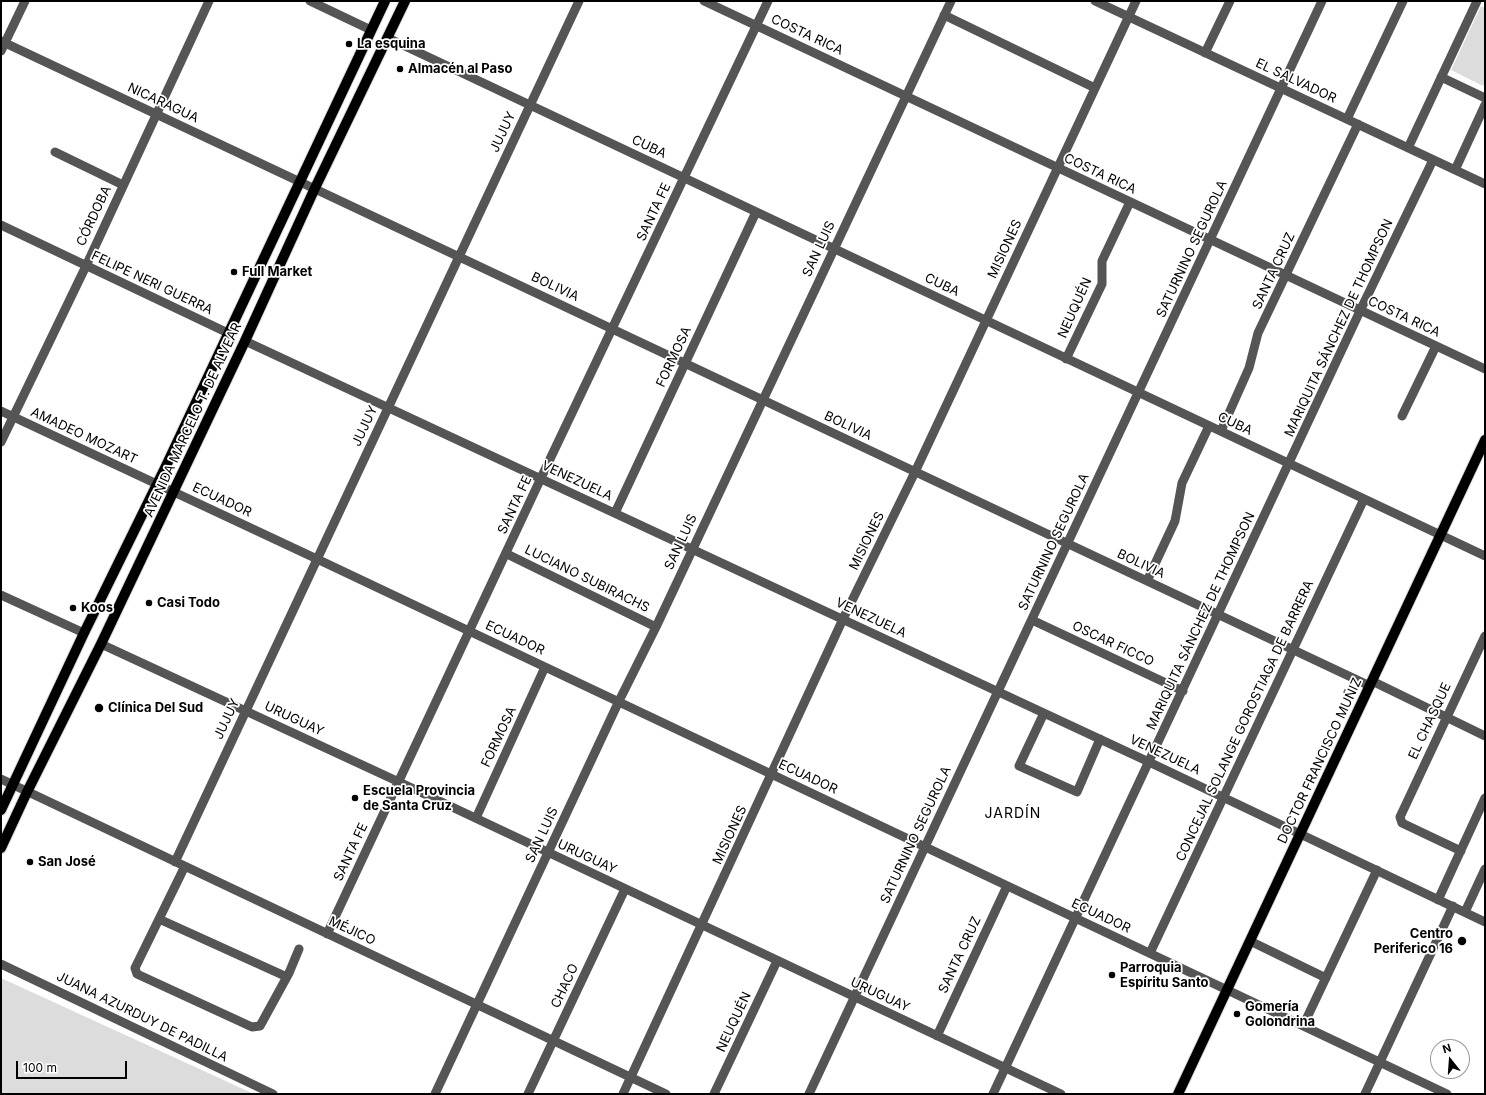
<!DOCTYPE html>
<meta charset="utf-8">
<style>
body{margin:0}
#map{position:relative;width:1486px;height:1095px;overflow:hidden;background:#fff;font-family:Inter,sans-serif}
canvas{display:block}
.frame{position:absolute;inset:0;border:2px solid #000;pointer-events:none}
.north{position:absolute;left:1430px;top:1039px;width:40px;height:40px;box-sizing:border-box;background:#fff;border:1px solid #999;border-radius:50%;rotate:343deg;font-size:11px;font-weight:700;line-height:16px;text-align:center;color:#000}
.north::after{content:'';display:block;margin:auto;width:14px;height:18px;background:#000;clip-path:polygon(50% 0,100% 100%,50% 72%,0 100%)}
.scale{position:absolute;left:16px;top:1061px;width:111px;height:18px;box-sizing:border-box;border:2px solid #000;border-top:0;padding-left:5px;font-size:12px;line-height:14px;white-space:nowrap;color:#000;-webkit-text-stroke:3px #fff;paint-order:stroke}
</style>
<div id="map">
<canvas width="1486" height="1095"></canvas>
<div class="frame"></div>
<div class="north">N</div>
<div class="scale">100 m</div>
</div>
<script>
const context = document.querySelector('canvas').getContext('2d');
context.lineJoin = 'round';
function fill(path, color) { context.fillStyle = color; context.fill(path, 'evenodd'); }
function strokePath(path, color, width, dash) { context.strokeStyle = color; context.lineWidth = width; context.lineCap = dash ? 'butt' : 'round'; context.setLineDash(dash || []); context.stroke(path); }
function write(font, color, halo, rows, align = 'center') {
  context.font = font + ' Inter,sans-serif'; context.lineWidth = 3.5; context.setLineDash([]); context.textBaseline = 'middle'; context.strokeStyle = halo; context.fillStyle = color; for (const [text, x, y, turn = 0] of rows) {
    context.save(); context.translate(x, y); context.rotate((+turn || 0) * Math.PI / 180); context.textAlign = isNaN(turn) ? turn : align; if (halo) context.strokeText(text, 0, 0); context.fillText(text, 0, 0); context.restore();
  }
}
fill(new Path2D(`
 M1481 6 1485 8V82L1483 86 1451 70Z
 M1 978 254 1094H1Z`), '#dcdcdc');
const major = new Path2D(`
 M1 810 84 633 166 466 385 1
 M1 848 27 792 101 644 245 341 315 188 405 1
 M1178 1094 1485 440`);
strokePath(major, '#dbdbdb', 12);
strokePath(new Path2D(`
 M310 1 371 30
 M704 1 1485 369
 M1095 1 1485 184
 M944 15 1095 88
 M388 38 1485 556
 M1 41 1370 686
 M1 51 25 1
 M1205 53 1230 1
 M1441 77 1485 98
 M1347 119 1403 1
 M1408 148 1477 1
 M55 152 123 185
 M1455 170 1485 105
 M1 225 228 333
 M245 341 1149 762 1485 922
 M1066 359 1102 284V261L1130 202
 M1 411 317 559 1447 1094
 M1402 416 1436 346
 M1221 431 1249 368 1258 333 1358 124
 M1 442 86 266 209 1
 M615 513 756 212
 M507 554 656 627
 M1147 581 1175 521 1182 483 1209 426
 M1 595 84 633
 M1032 620 1183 691
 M101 644 399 782 1061 1094
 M1372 681 1485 736
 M1044 713 1019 766 1077 792 1100 739
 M1 779 666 1094
 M476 818 545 667
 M1461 851 1402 823 1400 817 1485 636
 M175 862 579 1
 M185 866 135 968 137 974 252 1027 260 1026 289 973 299 949
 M1438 900 1485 798
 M1465 912 1485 869
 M159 919 287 977
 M327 934 541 478 768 1
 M1250 941 1326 978
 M1150 953 1364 499
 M1 964 273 1094
 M1303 1026 1377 870
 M937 1036 1007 886
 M435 1094 619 701 656 627 951 1
 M528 1094 625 889
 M623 1094 843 619 915 472 1136 1
 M714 1094 777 961
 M809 1094 1322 1
 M993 1094 1360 311 1433 160
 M1365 1094 1453 906`), '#555', 9);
strokePath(major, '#000', 10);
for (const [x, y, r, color] of [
 [349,44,4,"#000"],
 [400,69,4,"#000"],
 [234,272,4,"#000"],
 [149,603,4,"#000"],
 [73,608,4,"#000"],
 [99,708,5,"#000"],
 [355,798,4,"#000"],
 [30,862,4,"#000"],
 [1462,941,5,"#000"],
 [1112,975,4,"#000"],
 [1237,1014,4,"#000"]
]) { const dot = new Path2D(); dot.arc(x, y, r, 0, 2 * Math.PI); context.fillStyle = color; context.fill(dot); strokePath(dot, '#fff', 1.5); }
write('13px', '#000', '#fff', [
 ["COSTA RICA",807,35,25],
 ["EL SALVADOR",1296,81,25],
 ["NICARAGUA",163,103,25],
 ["JUJUY",503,132,-65],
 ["CUBA",649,147,25],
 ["COSTA RICA",1100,174,25],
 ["SANTA FE",654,212,-65],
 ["CÓRDOBA",94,216,-65],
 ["SAN LUIS",819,249,-65],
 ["MISIONES",1005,249,-65],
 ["SATURNINO SEGUROLA",1192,249,-65],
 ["SANTA CRUZ",1274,271,-65],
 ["FELIPE NERI GUERRA",152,283,25],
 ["CUBA",942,285,25],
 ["BOLIVIA",555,287,25],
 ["NEUQUÉN",1075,308,-66],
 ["COSTA RICA",1404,317,25],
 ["MARIQUITA SÁNCHEZ DE THOMPSON",1339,328,-65],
 ["FORMOSA",674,357,-65],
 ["AVENIDA MARCELO T. DE ALVEAR",193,420,-65],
 ["CUBA",1235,424,25],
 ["JUJUY",365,426,-65],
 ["BOLIVIA",848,426,25],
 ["AMADEO MOZART",84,436,25],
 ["VENEZUELA",577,481,25],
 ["ECUADOR",222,500,25],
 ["SANTA FE",515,505,-65],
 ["MISIONES",867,541,-64],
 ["SAN LUIS",681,542,-65],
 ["SATURNINO SEGUROLA",1054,542,-65],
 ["BOLIVIA",1141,564,25],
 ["LUCIANO SUBIRACHS",587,579,26],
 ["VENEZUELA",871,618,25],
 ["MARIQUITA SÁNCHEZ DE THOMPSON",1201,621,-65],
 ["ECUADOR",515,638,25],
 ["OSCAR FICCO",1113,644,25],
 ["JUJUY",227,719,-65],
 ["URUGUAY",294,719,25],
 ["CONCEJAL SOLANGE GOROSTIAGA DE BARRERA",1245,721,-65],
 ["EL CHASQUE",1430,721,-65],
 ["FORMOSA",499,737,-65],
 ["VENEZUELA",1165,755,25],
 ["DOCTOR FRANCISCO MUÑIZ",1320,761,-65],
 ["ECUADOR",808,777,25],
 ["SAN LUIS",542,835,-65],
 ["MISIONES",730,835,-65],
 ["SATURNINO SEGUROLA",916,835,-65],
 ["SANTA FE",351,852,-65],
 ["URUGUAY",587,857,25],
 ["ECUADOR",1101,916,25],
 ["MÉJICO",352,931,25],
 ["SANTA CRUZ",960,955,-65],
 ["CHACO",565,986,-65],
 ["URUGUAY",880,995,25],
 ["JUANA AZURDUY DE PADILLA",142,1017,26],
 ["NEUQUÉN",734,1022,-65]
]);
write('bold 13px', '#000', '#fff', [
 ["La esquina",357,44],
 ["Almacén al Paso",408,69],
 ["Full Market",242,272],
 ["Casi Todo",157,603],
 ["Koos",81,608],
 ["Clínica Del Sud",108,708],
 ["Escuela Provincia",363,791],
 ["de Santa Cruz",363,806],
 ["San José",38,862],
 ["Centro",1453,934,"right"],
 ["Periferico 16",1453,949,"right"],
 ["Parroquia",1120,968],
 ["Espíritu Santo",1120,983],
 ["Gomería",1245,1007],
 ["Golondrina",1245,1022]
], 'left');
context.letterSpacing = '1px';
write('14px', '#000', '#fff', [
 ["JARDÍN",1013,814]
]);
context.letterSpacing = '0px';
</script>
